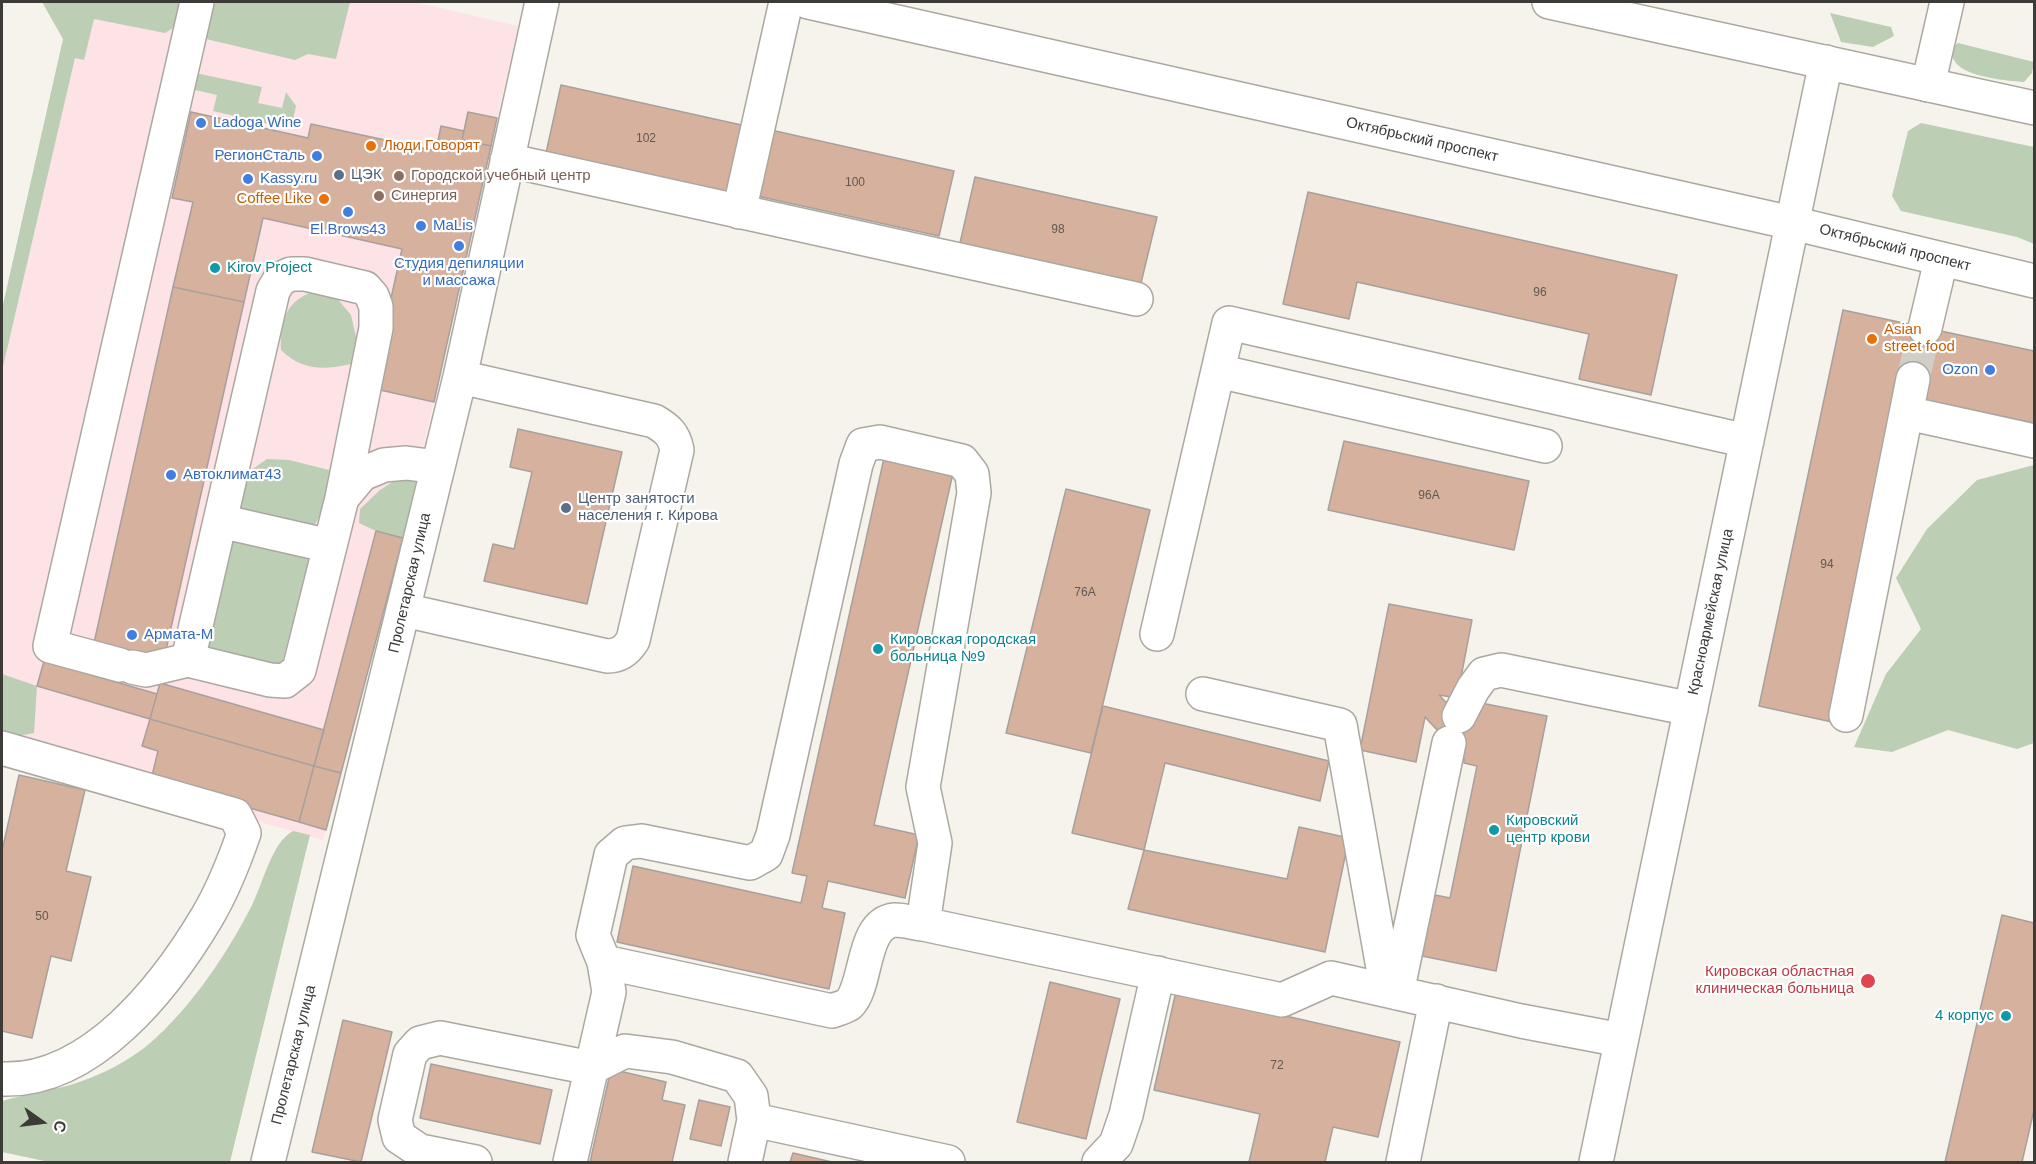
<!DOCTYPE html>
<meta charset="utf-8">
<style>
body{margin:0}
#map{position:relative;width:2036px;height:1164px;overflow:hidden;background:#f6f3ec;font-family:Arial,sans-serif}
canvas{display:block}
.frame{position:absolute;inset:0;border:3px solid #3c3b38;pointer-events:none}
.north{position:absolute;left:12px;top:1092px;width:60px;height:60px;-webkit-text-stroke:4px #fff;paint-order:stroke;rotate:104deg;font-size:16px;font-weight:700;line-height:24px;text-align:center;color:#3c3b38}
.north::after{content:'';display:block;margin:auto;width:21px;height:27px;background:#3c3b38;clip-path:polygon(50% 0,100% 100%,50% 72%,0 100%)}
</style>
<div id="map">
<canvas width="2036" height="1164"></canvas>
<div class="frame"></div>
<div class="north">С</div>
</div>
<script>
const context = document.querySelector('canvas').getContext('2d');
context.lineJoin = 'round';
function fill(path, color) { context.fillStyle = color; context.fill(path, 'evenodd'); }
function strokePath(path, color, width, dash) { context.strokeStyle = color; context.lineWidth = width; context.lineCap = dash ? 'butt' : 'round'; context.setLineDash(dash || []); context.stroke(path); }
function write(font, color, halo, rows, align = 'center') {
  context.font = font + ' Arial,sans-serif'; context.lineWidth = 4.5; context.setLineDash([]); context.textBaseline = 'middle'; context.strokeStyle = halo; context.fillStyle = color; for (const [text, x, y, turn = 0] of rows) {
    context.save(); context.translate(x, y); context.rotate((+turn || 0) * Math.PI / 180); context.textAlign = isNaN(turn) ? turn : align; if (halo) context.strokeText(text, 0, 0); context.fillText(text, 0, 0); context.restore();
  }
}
fill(new Path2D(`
 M88 2H414L518 26 403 538 323 840 2 748V371Z`), '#fde2e6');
fill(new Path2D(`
 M42 2H182L176 26 165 33 94 19 84 60 75 58 2 371V309L63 39Z
 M205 2H350L336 59 308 54 295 60 206 39 201 34Z
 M1830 13 1891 27 1894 36 1873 47 1841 42Z
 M1958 43 2034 62 2032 73 2024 82C2008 81 1971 77 1959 66 1953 61 1952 55 1950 49Z
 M200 74 262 87 258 103 282 108 286 92 296 106 291 129 213 111 217 95 186 88 192 76Z
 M1921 123 2034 147V244L2017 237 1901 211 1892 196 1908 131Z
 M317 290 335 296 351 315 358 346 356 356 351 364C324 370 302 371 281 350 280 320 286 300 317 290Z
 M267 459 289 460 329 470C328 495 324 514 309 533L235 512 244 475Z
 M2034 465V743L2017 749 1948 730 1892 752 1854 747 1886 674 1921 629 1896 578 1927 529 1977 480Z
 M411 470 417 478 403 538 376 531 359 523 360 509 380 490Z
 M229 539 308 550 309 558 282 664 275 668 207 648Z
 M2 674 37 686 34 733 2 739Z
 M293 831 310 835 230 1162H49L2 1152V1101C31 1092 62 1090 90 1078 111 1070 132 1058 149 1044 190 1009 228 953 252 905 263 883 272 842 293 831Z`), '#bccfb4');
const building = new Path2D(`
 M561 85 746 126 731 194 546 153Z
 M191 112 308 138 311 124 436 151 441 126 464 131 462 140 491 146 434 402 371 388 402 249 263 218 244 302 173 287 193 202 172 198Z
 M468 112 497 118 491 146 462 140Z
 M771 130 954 171 939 236 757 196Z
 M975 177 1157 217 1141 283 960 243Z
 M1308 192 1677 275 1651 395 1579 379 1589 334 1357 282 1349 319 1283 304Z
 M173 287 244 302 164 659 94 643Z
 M1843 310 2034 351V423L1916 398 1832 722 1759 706Z
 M518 429 622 452 587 604 484 581 493 544 514 549 532 472 510 467Z
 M1344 441 1529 481 1514 550 1328 510Z
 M884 458 953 473 874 825 919 835 905 898 828 881 822 908 845 913 829 989 617 942 633 866 801 903 807 876 792 873Z
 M1066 489 1150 510 1091 753 1006 733Z
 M376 531 403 538 341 773 314 766Z
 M1389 604 1472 620 1457 698 1439 695 1471 728 1476 702 1547 716 1496 971 1422 956 1435 895 1450 898 1477 766 1464 763V759L1425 717 1416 762 1360 750Z
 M44 661 157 694 150 719 37 686Z
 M160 683 324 730 314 766 150 719Z
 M1103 706 1329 761 1320 801 1165 763 1144 850 1072 833Z
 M150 719 314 766 299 822 151 780 158 751 142 746Z
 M314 766 341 773 326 830 299 822Z
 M19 775 85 790 66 871 91 877 71 961 51 956 32 1038 2 1031V851Z
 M1299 827 1349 838 1325 952 1128 909 1144 850 1287 879Z
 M2002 915 2034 923V1110L2022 1162H1945Z
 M1050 982 1120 999 1086 1139 1017 1122Z
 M1176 991 1400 1042 1378 1137 1333 1127 1325 1162H1249L1260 1114 1154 1090Z
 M343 1020 392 1032 361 1162 312 1152Z
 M431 1064 552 1090 540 1144 420 1118Z
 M611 1069 666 1082 662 1100 685 1105 672 1162H590Z
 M699 1100 730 1107 721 1146 690 1139Z
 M793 1153 832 1162H790Z`);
fill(building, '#d6b19e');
strokePath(building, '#a8a09c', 1.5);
strokePath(new Path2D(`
 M1913 379 1925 328`), '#d1cec8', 33, [33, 16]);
const minor = new Path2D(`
 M1928 85 1947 2
 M507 160 1136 299
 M739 212 786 2
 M1925 328 1941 260
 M1218 371 1545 446
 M1907 413 2034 441
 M220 521 330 546
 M404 610 607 656C620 656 627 650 633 640L677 450C674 435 668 429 654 421L460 377
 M1157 634 1229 323 1747 441
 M188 660 270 680 285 681 299 670 342 498 362 474 384 465 406 463 438 467
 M120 665 50 646 197 2
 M132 667 146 670 188 660 273 291 280 279 291 274H305L365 288 372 296 376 307V328L342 498
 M1203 694 1340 725 1387 990
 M1846 715 1913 379
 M1459 716 1473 689 1484 674 1501 670 1691 709
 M2 748 235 815 244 833C234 862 223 890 207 917 166 986 91 1083 2 1079
 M604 962 832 1011C837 1009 845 1007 849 1004 868 985 861 923 895 920 904 920 914 923 923 924
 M1397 993 1449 743
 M268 1162 460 377 542 2
 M475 1162 420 1151 399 1137 395 1120 410 1054 420 1043 440 1038 591 1068 625 1051 672 1057 737 1076 751 1096 754 1120
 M570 1162 609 992 604 962 593 935 611 855 625 843 641 841 750 863 766 854 773 835 856 464 863 445 880 442 962 461 972 474 974 493 923 787 935 843 923 924 1282 1000 1331 978 1521 1021 1621 1040
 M745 1162 754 1120 948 1162
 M1099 1162 1116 1144 1126 1115 1158 973
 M1403 1162 1436 1001
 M1596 1162 1826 62`);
const major = new Path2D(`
 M808 2 1792 223 2034 281
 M1549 2 2034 108`);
strokePath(minor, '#aba8a1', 36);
strokePath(major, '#aba8a1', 36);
strokePath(minor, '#fff', 33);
strokePath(major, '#fff', 33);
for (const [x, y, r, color] of [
 [201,123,6,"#3f7fe0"],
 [371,146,6,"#e8710a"],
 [317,156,6,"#3f7fe0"],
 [339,175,6,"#5c6f8a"],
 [399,176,6,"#8d6e63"],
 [248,179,6,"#3f7fe0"],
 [379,196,6,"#8d6e63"],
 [324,199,6,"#e8710a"],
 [348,212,6,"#3f7fe0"],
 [421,226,6,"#3f7fe0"],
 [459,246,6,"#3f7fe0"],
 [215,268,6,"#0f9aa8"],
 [1872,339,6,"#e8710a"],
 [1990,370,6,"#3f7fe0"],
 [171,475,6,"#3f7fe0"],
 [566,508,6,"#5c6f8a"],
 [132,635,6,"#3f7fe0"],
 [878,649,6,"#0f9aa8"],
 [1494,830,6,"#0f9aa8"],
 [1868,981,8,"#e0444e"],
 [2006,1016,6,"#0f9aa8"]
]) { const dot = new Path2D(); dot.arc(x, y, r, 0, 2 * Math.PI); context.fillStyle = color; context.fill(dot); strokePath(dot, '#fff', 2); }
write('12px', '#625852', null, [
 ["102",646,139],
 ["100",855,183],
 ["98",1058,230],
 ["96",1540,293],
 ["96А",1429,496],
 ["94",1827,565],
 ["76А",1085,593],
 ["50",42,917],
 ["72",1277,1066]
]);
write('15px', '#366cbe', '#fff', [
 ["Ladoga Wine",213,123],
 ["РегионСталь",305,156,"right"],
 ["Kassy.ru",260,179],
 ["MaLis",433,226],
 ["El.Brows43",348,230,"center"],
 ["Студия депиляции",459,264,"center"],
 ["и массажа",459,281,"center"],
 ["Ozon",1978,370,"right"],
 ["Автоклимат43",183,475],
 ["Армата-М",144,635]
], 'left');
write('15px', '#3c3b38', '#fff', [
 ["Октябрьский проспект",1422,140,13],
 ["Октябрьский проспект",1895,248,14],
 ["Пролетарская улица",410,583,-77],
 ["Красноармейская улица",1711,612,-78],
 ["Пролетарская улица",294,1055,-76]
]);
write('15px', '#c56008', '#fff', [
 ["Люди Говорят",383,146],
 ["Coffee Like",312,199,"right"],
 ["Asian",1884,330],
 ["street food",1884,347]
], 'left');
write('15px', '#4e5e75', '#fff', [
 ["ЦЭК",351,175],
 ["Центр занятости",578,499],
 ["населения г. Кирова",578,516]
], 'left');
write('15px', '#785e54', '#fff', [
 ["Городской учебный центр",411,176],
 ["Синергия",391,196]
], 'left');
write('15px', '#0d838f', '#fff', [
 ["Kirov Project",227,268],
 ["Кировская городская",890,640],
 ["больница №9",890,657],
 ["Кировский",1506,821],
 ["центр крови",1506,838],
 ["4 корпус",1994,1016,"right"]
], 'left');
write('15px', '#be3a42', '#fff', [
 ["Кировская областная",1854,972],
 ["клиническая больница",1854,989]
], 'right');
</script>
